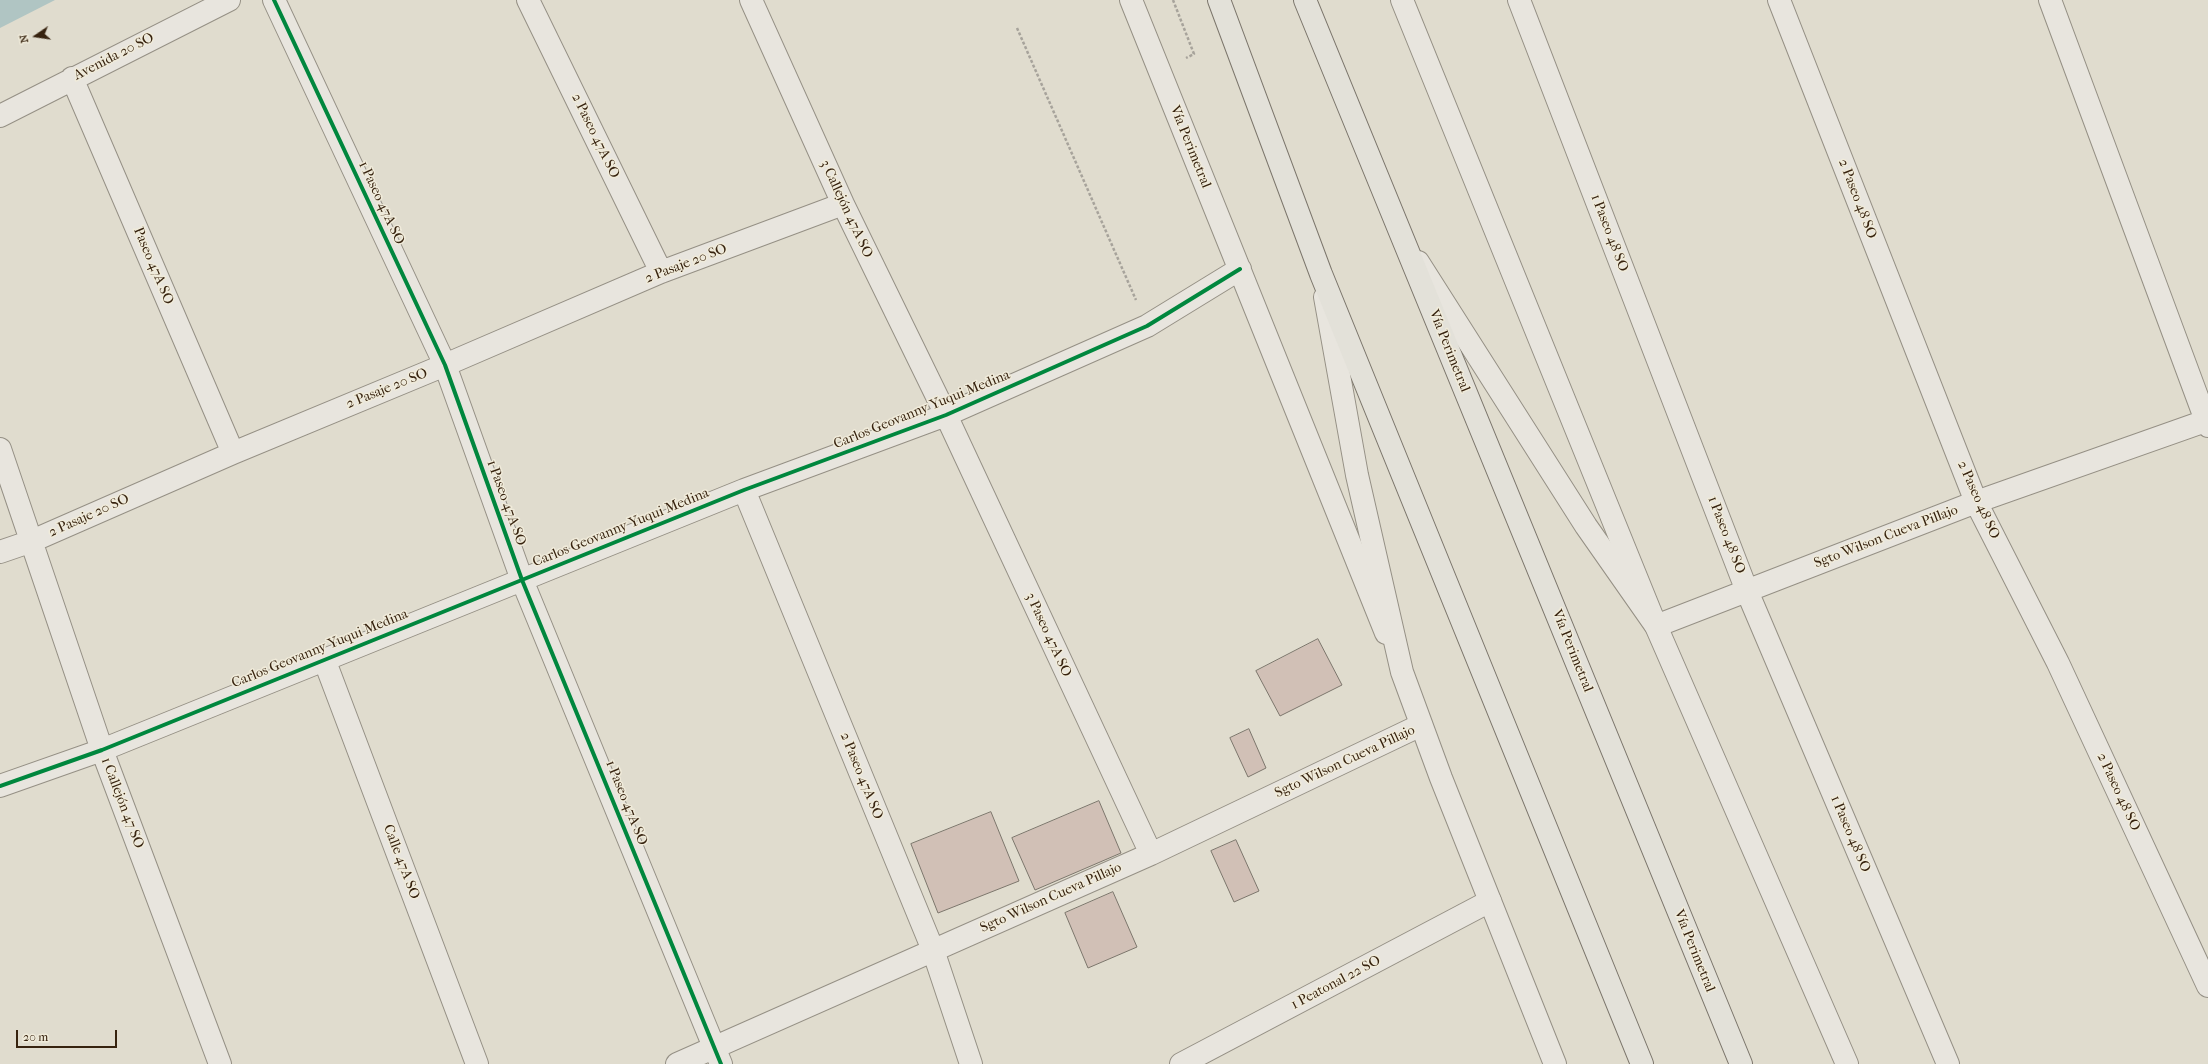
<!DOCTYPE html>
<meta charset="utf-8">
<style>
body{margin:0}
#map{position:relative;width:2208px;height:1064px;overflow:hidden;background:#e0dcce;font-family:"IM FELL French Canon",serif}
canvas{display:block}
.north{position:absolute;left:16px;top:16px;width:40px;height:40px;-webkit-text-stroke:3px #f0ebda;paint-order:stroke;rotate:257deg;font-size:11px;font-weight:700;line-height:16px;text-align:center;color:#37230f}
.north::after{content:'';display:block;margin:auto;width:14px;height:18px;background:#37230f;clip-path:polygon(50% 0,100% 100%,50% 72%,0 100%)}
.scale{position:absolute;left:16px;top:1030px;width:101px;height:18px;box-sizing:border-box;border:2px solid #37230f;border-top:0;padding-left:5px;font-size:12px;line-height:14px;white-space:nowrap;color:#37230f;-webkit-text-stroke:3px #f0ebda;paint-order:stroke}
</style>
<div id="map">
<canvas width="2208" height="1064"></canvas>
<div class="north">N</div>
<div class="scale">20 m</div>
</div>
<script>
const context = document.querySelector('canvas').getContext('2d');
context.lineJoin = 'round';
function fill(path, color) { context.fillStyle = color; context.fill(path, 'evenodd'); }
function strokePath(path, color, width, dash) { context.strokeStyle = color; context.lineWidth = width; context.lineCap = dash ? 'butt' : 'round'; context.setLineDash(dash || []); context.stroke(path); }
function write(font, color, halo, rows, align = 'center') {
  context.font = font + ' "IM FELL French Canon",serif'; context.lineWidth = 3; context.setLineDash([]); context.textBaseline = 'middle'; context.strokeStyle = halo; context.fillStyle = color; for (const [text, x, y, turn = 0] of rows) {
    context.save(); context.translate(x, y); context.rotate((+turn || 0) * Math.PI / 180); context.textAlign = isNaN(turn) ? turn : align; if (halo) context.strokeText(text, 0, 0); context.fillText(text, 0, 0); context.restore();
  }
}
fill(new Path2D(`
 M0 0H55L0 28Z`), '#b0c5c3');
const building = new Path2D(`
 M1318 639 1342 685 1280 716 1256 671Z
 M1249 729 1266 768 1248 777 1230 738Z
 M1099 801 1121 853 1035 890 1012 838Z
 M991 812 1019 881 938 913 911 844Z
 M1236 840 1259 891 1234 902 1211 851Z
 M1113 892 1137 947 1088 968 1065 913Z`);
fill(building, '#d1c0b6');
strokePath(building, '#7c766c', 1);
const minor = new Path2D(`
 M274 0 445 365 522 580 721 1064
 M528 0 661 272
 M751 0 843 204 946 415 1151 854
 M1131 0 1386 633
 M1402 0 1656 626 1976 502 2208 420
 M1519 0 1747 591 1948 1064
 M1779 0 1976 502 2058 663 2208 986
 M2050 0 2208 426
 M72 78 233 453
 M0 116 229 0
 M0 449 102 750 220 1064
 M744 490 933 950 971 1064
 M0 552 32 541 233 453 445 365 661 272 843 204
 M324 659 477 1064
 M0 786 102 750 744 490 946 415 1147 326 1240 269
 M677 1064 1151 854 1421 725
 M1181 1064 1490 901`);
const tertiary = new Path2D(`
 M1418 262 1586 526 1656 626 1847 1064
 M1325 297 1357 475 1402 672 1441 778 1555 1064`);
const trunk = new Path2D(`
 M1219 0 1321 274 1642 1064
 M1305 0 1741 1064`);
strokePath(minor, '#959085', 24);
strokePath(tertiary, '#959085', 24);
strokePath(trunk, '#7c766c', 24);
strokePath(new Path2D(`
 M1173 0 1194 54 1186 58
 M1017 28 1136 300`), '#a7a39b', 2.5, [3, 2]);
strokePath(minor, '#e8e5de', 22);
strokePath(tertiary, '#e8e5de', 22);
strokePath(trunk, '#e3e1d9', 22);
strokePath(new Path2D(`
 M274 0 445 365 522 580 721 1064
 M0 786 102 750 744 490 946 415 1147 326 1240 269`), '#00873e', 4);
write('14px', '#37230f', '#f0ebda', [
 ["Avenida 20 SO",114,57,-27],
 ["2 Paseo 47A SO",595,136,64],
 ["Vía Perimetral",1190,147,68],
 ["2 Paseo 48 SO",1857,199,69],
 ["1 Paseo 47A SO",381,203,65],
 ["3 Callejón 47A SO",846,209,65],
 ["1 Paseo 48 SO",1609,233,69],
 ["2 Pasaje 20 SO",686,264,-21],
 ["Paseo 47A SO",153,266,67],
 ["Vía Perimetral",1449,351,68],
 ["2 Pasaje 20 SO",387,389,-22],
 ["Carlos Geovanny Yuqui Medina",922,410,-22],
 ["2 Paseo 48 SO",1978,500,66],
 ["1 Paseo 47A SO",506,503,70],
 ["2 Pasaje 20 SO",89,516,-24],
 ["Carlos Geovanny Yuqui Medina",621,528,-22],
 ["1 Paseo 48 SO",1726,535,69],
 ["Sgto Wilson Cueva Pillajo",1886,537,-21],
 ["3 Paseo 47A SO",1048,635,65],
 ["Carlos Geovanny Yuqui Medina",320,649,-22],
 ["Vía Perimetral",1572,651,68],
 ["Sgto Wilson Cueva Pillajo",1345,762,-25],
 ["2 Paseo 47A SO",861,776,68],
 ["2 Paseo 48 SO",2118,792,65],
 ["1 Callejón 47 SO",122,803,69],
 ["1 Paseo 47A SO",626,803,68],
 ["1 Paseo 48 SO",1850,834,67],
 ["Calle 47A SO",401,862,69],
 ["Sgto Wilson Cueva Pillajo",1051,898,-24],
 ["Vía Perimetral",1694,951,68],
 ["1 Peatonal 22 SO",1336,983,-28]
]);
</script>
